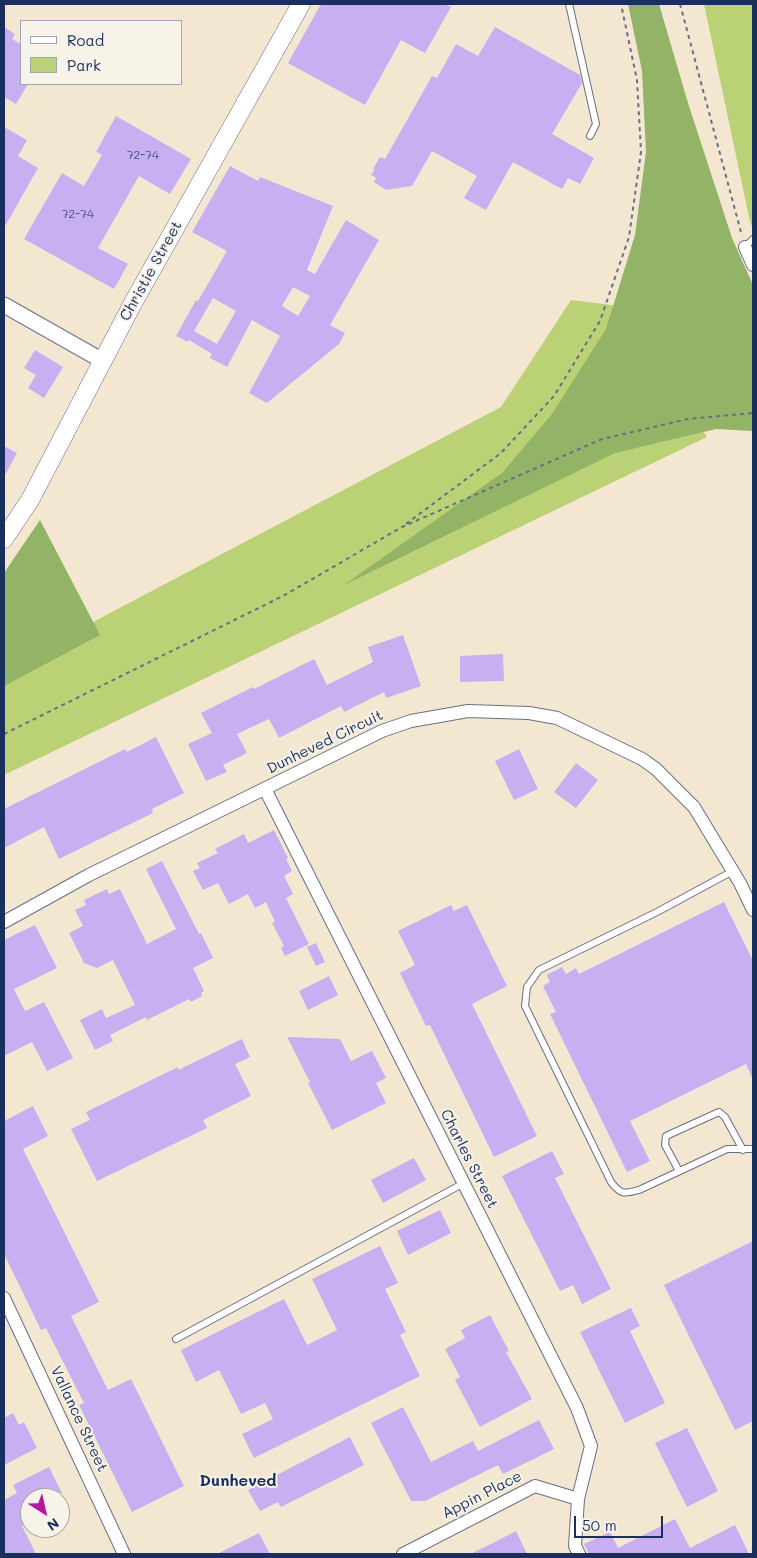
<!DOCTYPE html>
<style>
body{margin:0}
#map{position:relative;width:757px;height:1558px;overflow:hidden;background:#f4e7d1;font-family:Mali,sans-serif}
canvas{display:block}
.frame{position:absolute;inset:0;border:5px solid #1b2f5e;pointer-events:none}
.legend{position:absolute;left:20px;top:20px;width:162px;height:65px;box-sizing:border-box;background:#f7f3e8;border:1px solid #9fa5b1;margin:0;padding:6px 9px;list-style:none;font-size:15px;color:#1b2f5e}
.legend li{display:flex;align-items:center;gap:10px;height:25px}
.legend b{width:25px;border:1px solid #9fa5b1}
.north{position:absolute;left:20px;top:1488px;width:50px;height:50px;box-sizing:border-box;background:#f7f3e8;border:1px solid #9fa5b1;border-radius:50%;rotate:145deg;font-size:14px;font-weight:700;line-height:20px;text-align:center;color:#1b2f5e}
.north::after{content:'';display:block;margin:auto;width:18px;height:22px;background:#b5179e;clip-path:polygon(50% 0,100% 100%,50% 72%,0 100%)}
.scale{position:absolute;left:574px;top:1516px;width:89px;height:22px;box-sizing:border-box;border:2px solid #1b2f5e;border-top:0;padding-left:6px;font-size:15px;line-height:18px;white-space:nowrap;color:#1b2f5e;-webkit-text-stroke:4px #f7f3e8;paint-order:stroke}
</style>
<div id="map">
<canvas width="757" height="1558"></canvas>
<div class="frame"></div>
<ul class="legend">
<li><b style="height:6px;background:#fff"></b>Road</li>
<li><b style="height:14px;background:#bad176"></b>Park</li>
</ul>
<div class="north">N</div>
<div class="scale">50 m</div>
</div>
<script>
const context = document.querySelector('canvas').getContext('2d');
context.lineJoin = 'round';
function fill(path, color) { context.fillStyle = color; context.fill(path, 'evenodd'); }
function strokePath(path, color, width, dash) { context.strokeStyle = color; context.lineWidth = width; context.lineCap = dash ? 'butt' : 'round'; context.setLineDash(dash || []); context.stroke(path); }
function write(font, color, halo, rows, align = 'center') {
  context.font = font + ' Mali,sans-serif'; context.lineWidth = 4; context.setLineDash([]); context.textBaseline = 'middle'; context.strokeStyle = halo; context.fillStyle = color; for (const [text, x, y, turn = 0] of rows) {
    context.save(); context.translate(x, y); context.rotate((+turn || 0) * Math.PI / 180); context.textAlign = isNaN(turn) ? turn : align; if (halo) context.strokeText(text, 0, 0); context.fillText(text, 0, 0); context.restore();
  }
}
fill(new Path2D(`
 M704 4H753V229L750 222Z
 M571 300 643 309 683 400 707 437 4 775V667L36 652 501 407Z`), '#bad176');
fill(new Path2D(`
 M628 4H659L688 103 732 238 753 285V431L716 429 615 453 344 585 502 473 552 414 606 329 635 235 646 152 642 71Z
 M40 520 100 635 4 686V573Z`), '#93b367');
fill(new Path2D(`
 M321 4H444L451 7 425 53 401 40 365 105 288 63Z
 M4 27 15 34 12 39 21 44V84H28L16 104 4 97Z
 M495 27 580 75 582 83 552 134 594 158 580 184 568 178 562 189 513 162 486 210 464 198 477 176 432 151 412 186 386 190 374 182 376 178 371 175 375 169H373L380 157 385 159 432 76 437 78 456 44 478 56Z
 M116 116 191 159 170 194 139 176 98 248 128 264 114 289 24 239 62 173 84 186 102 155 96 152Z
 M4 127 27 140 18 156 38 168 4 228Z
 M230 166 258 181 260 177 333 206 307 270 315 274 346 220 379 240 330 325 345 333 339 344 267 403 249 393 280 336 252 320 227 367 210 358 212 354 189 340 188 342 176 336 196 300 198 301 227 251 192 232ZM293 287 310 296 298 316 282 306ZM213 298 236 311 217 344 194 331Z
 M35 350 63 367 44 398 28 388 36 375 24 368Z
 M4 446 17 453 4 477Z
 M403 635 421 686 386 698 384 692 344 712 341 706 279 738 269 719 237 734 247 753 223 765 227 772 206 781 188 744 212 733 201 713 253 687 254 689 314 659 327 685 373 662 368 647Z
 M503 654 504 681 460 682V656Z
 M156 737 184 793 152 809 153 813 59 859 44 827 4 848V809L125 749 127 752Z
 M519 749 538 789 514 800 495 761Z
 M576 763 598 780 576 808 554 792Z
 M274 830 288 858 286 859 292 871 284 876 293 894 286 898 309 944 285 956 281 948 284 946 272 923 275 922 266 902 255 908 248 894 229 904 218 883 203 890 193 871 200 868 197 863 218 853 215 849 244 834 248 843Z
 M162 861 199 934 201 933 213 958 193 968 204 991 201 993 202 996 191 1002 189 999 147 1020 146 1017 110 1035 113 1041 95 1050 80 1020 102 1009 106 1018 135 1005 113 960 97 968 84 963 69 933 83 926 75 910 86 905 84 900 107 889 109 894 120 889 147 944 176 929 146 869Z
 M724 902 753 961V1080L746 1064 630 1121 650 1161 627 1172 550 1014 556 1012 543 986 550 982 547 975 562 967 566 974 576 968 579 974Z
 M451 905 454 911 467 905 507 986 472 1004 537 1136 494 1157 430 1025 426 1026 400 973 415 965 398 931Z
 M35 925 57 968 14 989 25 1011 44 1002 73 1058 47 1071 32 1042 4 1056V940Z
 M316 943 325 962 316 966 307 947Z
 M329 976 338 995 308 1010 299 991Z
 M287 1037 340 1039 351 1061 372 1051 386 1078 376 1083 386 1103 332 1130 308 1083 310 1082Z
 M242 1039 250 1057 235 1064 251 1096 203 1120 207 1128 97 1181 71 1129 90 1120 86 1112 178 1067V1070Z
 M33 1106 48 1136 23 1149 99 1302 71 1316 108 1390 131 1379 184 1486 132 1512 79 1405 84 1403 46 1328 41 1330 4 1254V1121Z
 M552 1151 564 1174 555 1178 611 1289 582 1304 573 1285 560 1291 502 1176Z
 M414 1158 426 1180 383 1203 371 1180Z
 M440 1210 451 1233 408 1255 397 1231Z
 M753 1241V1421L735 1430 664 1285Z
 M380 1246 398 1283 385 1289 406 1332 400 1335 420 1376 254 1458 242 1434 273 1419 265 1403 241 1414 219 1370 196 1382 181 1350 284 1299 307 1345 337 1330 312 1279Z
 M631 1308 640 1326 630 1331 665 1403 625 1423 580 1332Z
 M490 1315 509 1351 506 1352 532 1399 480 1427 455 1380 460 1377 445 1349 465 1338 461 1330Z
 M403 1407 431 1462 473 1441 478 1451 539 1420 554 1449 503 1474 498 1465 425 1501H411L371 1423Z
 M13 1413 19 1425 24 1422 37 1448 4 1465V1418Z
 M687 1428 718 1491 687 1507 655 1443Z
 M350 1437 364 1465 281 1507 278 1502 260 1511 248 1490Z
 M49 1467 62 1493 59 1494 61 1498H30V1522L22 1526 36 1554H4V1500L17 1493 13 1485Z
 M675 1519 690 1548 735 1525 749 1554H589L584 1544 610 1532 618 1548Z
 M516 1531 527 1554H470L489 1545Z
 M259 1533 270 1554H217Z`), '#c7aff2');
const service = new Path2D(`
 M569 4 596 124 590 136
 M745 247 753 239
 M733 871 657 912 539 970 527 987 525 1006 611 1182C621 1195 624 1194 639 1190L727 1149H753
 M679 1171 665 1145 666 1136 719 1112 725 1117 743 1150
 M176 1339 464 1183`);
const minor = new Path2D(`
 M745 247 753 265
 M265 789 577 1408 591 1446 578 1499 575 1546 579 1554
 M4 922 89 875 382 731 411 721 468 711 529 713 557 718 642 759 656 769 694 807 740 883 753 910
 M4 1298 124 1554
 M403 1554 535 1486 578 1499`);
const tertiary = new Path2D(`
 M4 305 103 361`);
const secondary = new Path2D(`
 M4 539 30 500 133 303 301 4`);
strokePath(service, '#676f86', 8);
strokePath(minor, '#676f86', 14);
strokePath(tertiary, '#676f86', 17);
strokePath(secondary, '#676f86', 19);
strokePath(new Path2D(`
 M680 4 742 236
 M406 524 501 453 554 396 600 321 629 237 641 152 637 80 621 4
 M4 734 283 596 402 527 602 439 688 419 753 413`), '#676f86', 2, [4, 4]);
strokePath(service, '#fff', 6);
strokePath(minor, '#fff', 12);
strokePath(tertiary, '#fff', 15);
strokePath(secondary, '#fff', 18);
write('12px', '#464f83', null, [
 ["72-74",143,155],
 ["72-74",78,214]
]);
write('15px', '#1b2f5e', '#f7f3e8', [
 ["Christie Street",151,271,-61],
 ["Dunheved Circuit",325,742,-26],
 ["Charles Street",469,1159,63],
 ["Vallance Street",79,1419,65],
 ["Appin Place",482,1495,-27]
]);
write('bold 16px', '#1b2f5e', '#f7f3e8', [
 ["Dunheved",238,1481]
]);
</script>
